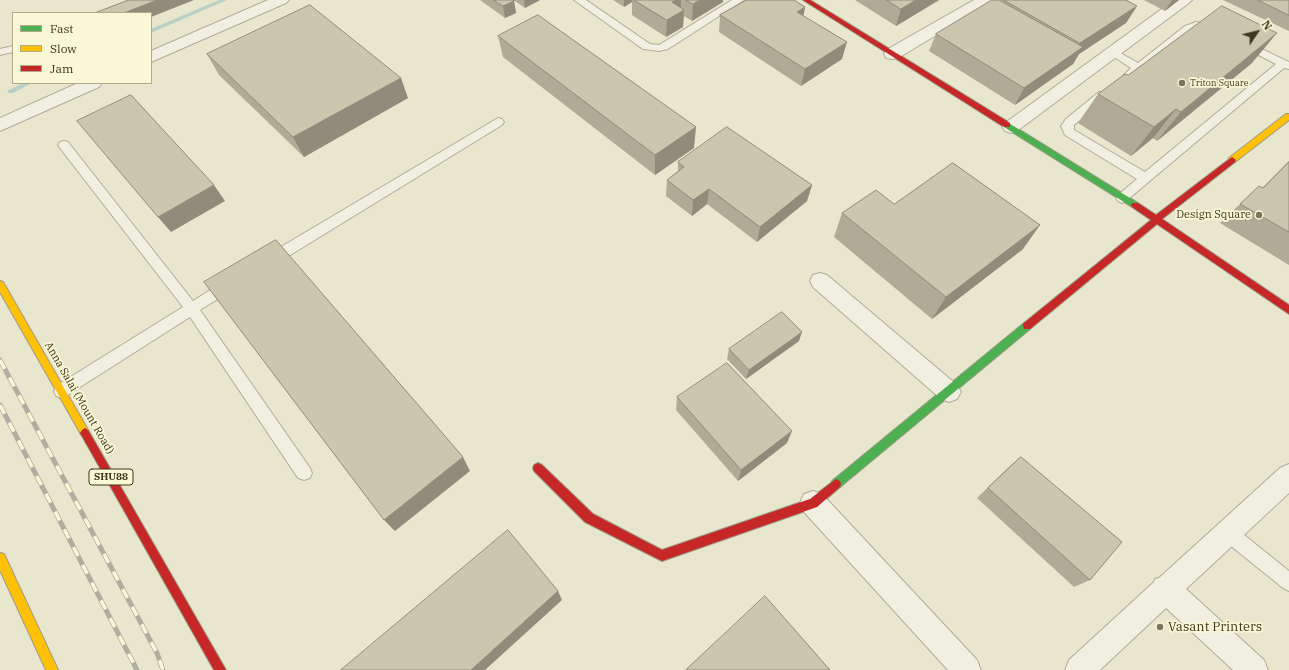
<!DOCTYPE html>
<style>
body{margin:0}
#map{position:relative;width:1289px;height:670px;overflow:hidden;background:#e8e7ce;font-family:"IBM Plex Serif",serif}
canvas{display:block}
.legend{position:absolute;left:12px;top:12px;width:140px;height:72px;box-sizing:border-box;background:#faf7d5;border:1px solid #b0aa8b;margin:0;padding:5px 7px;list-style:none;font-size:12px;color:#40361d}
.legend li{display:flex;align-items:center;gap:8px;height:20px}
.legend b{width:20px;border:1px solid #b0aa8b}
.north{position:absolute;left:1237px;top:12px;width:40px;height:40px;-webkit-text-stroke:3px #faf7d5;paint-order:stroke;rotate:55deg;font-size:11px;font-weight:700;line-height:16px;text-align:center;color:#40361d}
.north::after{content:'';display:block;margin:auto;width:14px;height:18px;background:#40361d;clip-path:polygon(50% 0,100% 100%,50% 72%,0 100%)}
</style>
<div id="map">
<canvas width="1289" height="670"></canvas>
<ul class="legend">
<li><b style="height:5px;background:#4caf50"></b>Fast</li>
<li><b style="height:5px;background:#ffc107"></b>Slow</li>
<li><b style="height:5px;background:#c62828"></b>Jam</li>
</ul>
<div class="north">N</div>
</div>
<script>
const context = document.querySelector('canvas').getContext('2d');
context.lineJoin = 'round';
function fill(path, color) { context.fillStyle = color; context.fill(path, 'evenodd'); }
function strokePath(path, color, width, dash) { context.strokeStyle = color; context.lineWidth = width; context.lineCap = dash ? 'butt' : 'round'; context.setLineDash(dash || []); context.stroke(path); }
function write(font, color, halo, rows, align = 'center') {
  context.font = font + ' "IBM Plex Serif",serif'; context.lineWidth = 3.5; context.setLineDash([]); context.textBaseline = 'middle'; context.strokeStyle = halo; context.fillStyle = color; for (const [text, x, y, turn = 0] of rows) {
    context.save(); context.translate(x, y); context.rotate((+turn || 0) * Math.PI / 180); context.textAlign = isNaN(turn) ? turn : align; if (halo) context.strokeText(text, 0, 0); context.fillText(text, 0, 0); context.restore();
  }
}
fill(new Path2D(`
 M219 0H227L151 33V29Z
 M23 83H32L13 93H9L7 91Z`), '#bad0c7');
const lane = new Path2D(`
 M574 0H586L650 44 659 45 732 0H744L668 49 659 51 643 49Z
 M1196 22 1217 26 1218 28 1213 31 1197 28 1193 30 1132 78H1124L1123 76 1131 68 1108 53 1109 51H1117L1138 63 1185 26Z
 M1245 41 1289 62V69L1284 68 1126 201 1122 203 1118 201 1116 198 1118 195 1137 179 1065 135 1061 126 1066 119 1099 92H1107L1109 95 1107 98 1074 125V130L1145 172 1276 64 1241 46 1240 44 1241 42Z
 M13 46V52L0 55V49Z
 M498 118 502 119 504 122 502 125 274 265 269 266 264 265 262 261 264 257Z
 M64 141 68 142 193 301 224 281 229 280 234 281 236 285 234 289 200 310 310 468 312 473 310 478 304 480 298 478 190 317 66 396 61 398 56 396 54 391 56 386 183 307 60 148 58 145 60 142Z
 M1227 524 1233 526 1289 571V591L1283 588 1221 538 1219 532 1221 526Z`);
const street = new Path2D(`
 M268 0H289L286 3 151 62V51Z
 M974 0H993L990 3 898 58 892 59 886 58 884 54 886 50Z
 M1174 0H1192L1189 3 1017 131 1011 133 1005 131 1002 127 1005 123Z
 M78 83H102L99 87 0 131V118Z
 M820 273 827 275 957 385 961 392 957 399 949 402 941 399 813 287 810 281 813 275Z
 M1289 464V493L1186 589 1264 660 1268 670H1233L1166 608 1100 670H1065L1069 660 1154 582 1155 579 1159 578 1280 468Z
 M813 491 822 494 977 660 981 670H948L804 512 800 503 804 494Z`);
const fast = new Path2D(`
 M1007 122 1138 203 1139 205 1138 207H1132L1004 127V123Z
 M1027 322 1030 323 1031 326 1030 329 840 487 836 489 832 487 831 484 832 481 1024 323Z`);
const slow = new Path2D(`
 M1286 114H1289V120L1235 162H1229V158Z
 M0 281 3 282 88 430 90 433 88 436 85 438 82 436 0 292Z
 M0 553 4 554 58 670H46L0 570Z`);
const jam = new Path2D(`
 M803 0H810L1010 123V127H1004Z
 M1232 157 1236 160 1235 162 1162 219 1289 305V314L1157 224 1030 329H1024L1023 326 1024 323 1151 220 1132 207 1131 205 1132 203H1138L1156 215Z
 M85 428 88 430 226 670H214L82 436 80 433 82 430Z
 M538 463 542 465 593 514 662 550 810 499 836 479 840 481 841 484 840 487 817 507 662 561 585 522 534 471 533 468 534 465Z`);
strokePath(lane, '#aeab98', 2);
strokePath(street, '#aeab98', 2);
strokePath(fast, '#9e9b87', 2);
strokePath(slow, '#9e9b87', 2);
strokePath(jam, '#9e9b87', 2);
fill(lane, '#f0efe2');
fill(street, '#f0efe2');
fill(fast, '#4caf50');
fill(slow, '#ffc107');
fill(jam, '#c62828');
const rail = new Path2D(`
 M0 360 157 653 163 670
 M0 405 137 670`);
strokePath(rail, '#b0aea1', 5);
strokePath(rail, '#faf7d5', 3.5, [10]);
fill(new Path2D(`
 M480 0H540L525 8 515 1H514L516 13 505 18Z
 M613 0H723V2L692 21 684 16 683 27 666 37 632 15V2L624 7Z
 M855 0H939L896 26Z
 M999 0H1126L1137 6 1126 23 1079 54 1073 64 1015 105 929 51 936 34Z
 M1144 0H1179L1165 11Z
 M1223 0H1289V31Z
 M805 7 803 16 842 59 801 86 719 32 720 15Z
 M498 36 694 148 655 175 503 57Z
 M207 54 408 98 304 157 219 75Z
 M1252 63 1157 141 1153 138 1131 156 1078 123 1098 94 1128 75Z
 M1289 161V265L1220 223 1259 186 1262 188Z
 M678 162 812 185 807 201 757 242 707 204 692 216 666 196 667 180 678 172Z
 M894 204 1023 249 932 319 834 237 842 213Z
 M799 341 746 379 727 359 729 349Z
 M677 397 787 443 738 481 676 410Z
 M1021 457 1090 580 1074 587 977 498 1008 468Z`), '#b0aa96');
fill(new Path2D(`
 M157 0H194L151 17V13H124Z
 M504 0H515V1H514L516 13 505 18 503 6Z
 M524 0H540L525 8Z
 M624 0H632V2L624 7Z
 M676 0H681V12L684 10 683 27 666 37 667 20 672 2Z
 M700 0H723V2L692 21 693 4Z
 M916 0H939L896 26 901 9Z
 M1172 0H1179L1165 11Z
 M1137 6 1126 23 1079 54 1073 64 1015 105 1024 88 1073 54 1080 43Z
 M805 7 802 24 797 12Z
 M1277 33 1252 63 1157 141 1181 112Z
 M847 42 842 59 801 86 805 69Z
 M401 78 408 98 304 157 293 137Z
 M1176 109 1153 138 1131 156 1154 127Z
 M696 127 694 148 655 175V155Z
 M214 185 225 201 171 232 158 217Z
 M812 185 807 201 757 242 760 227Z
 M709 189 707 204 692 216 693 200Z
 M1040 225 1023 249 932 319 946 297Z
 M802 332 799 341 746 379 749 370Z
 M792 431 787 443 738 481 741 470Z
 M463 457 470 471 395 531 384 520Z
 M558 591 562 600 485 670H471Z`), '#908b7a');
const building = new Path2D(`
 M129 0H157L124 13H95Z
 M494 0H513L514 1 503 6Z
 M634 0H676L672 2 684 10 667 20Z
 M686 0H700L693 4Z
 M747 0H794L805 7 797 12 847 42 805 69 720 15Z
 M887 0H916L901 9Z
 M992 0H999L1083 47 1024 88 936 34Z
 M1004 0H1126L1137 6 1080 43Z
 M1258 0H1289V15Z
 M310 5 401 78 293 137 207 54Z
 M1222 6 1277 33 1181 112 1176 109 1154 127 1098 94 1125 74 1128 75Z
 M538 15 696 127 655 155 498 36Z
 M131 95 214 185 158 217 77 121Z
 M727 127 812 185 760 227 709 189 693 200 667 180 684 167 678 162Z
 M1289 162V232L1240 204 1259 186 1263 188Z
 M953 163 1040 225 946 297 842 213 876 190 894 204Z
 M276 240 463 457 384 520 204 282Z
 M782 312 802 332 749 370 729 349Z
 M727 363 792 431 741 470 677 397Z
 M1021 457 1122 542 1090 580 988 488Z
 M508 530 558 591 471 670H341Z
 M765 596 830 670H686Z`);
fill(building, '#cdc6af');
strokePath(building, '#908b7a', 1);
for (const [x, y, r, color] of [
 [1182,83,4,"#7b745b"],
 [1259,215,4,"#7b745b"],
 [1160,627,4,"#7b745b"]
]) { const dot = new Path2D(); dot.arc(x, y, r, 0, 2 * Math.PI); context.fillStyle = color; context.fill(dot); strokePath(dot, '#faf7d5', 1.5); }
write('9px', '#40361d', '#faf7d5', [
 ["Triton Square",1190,83]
], 'left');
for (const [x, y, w] of [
 [111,477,44]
]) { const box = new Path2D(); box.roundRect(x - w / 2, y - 8, w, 16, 3); context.fillStyle = '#faf7d5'; context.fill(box); strokePath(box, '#40361d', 1); }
write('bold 10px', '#40361d', null, [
 ["SHU88",111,477]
]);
write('11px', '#40361d', '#faf7d5', [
 ["Design Square",1251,215]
], 'right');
write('11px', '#40361d', '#faf7d5', [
 ["Anna Salai (Mount Road)",79,398,60]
]);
write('13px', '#40361d', '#faf7d5', [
 ["Vasant Printers",1168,627]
], 'left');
</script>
